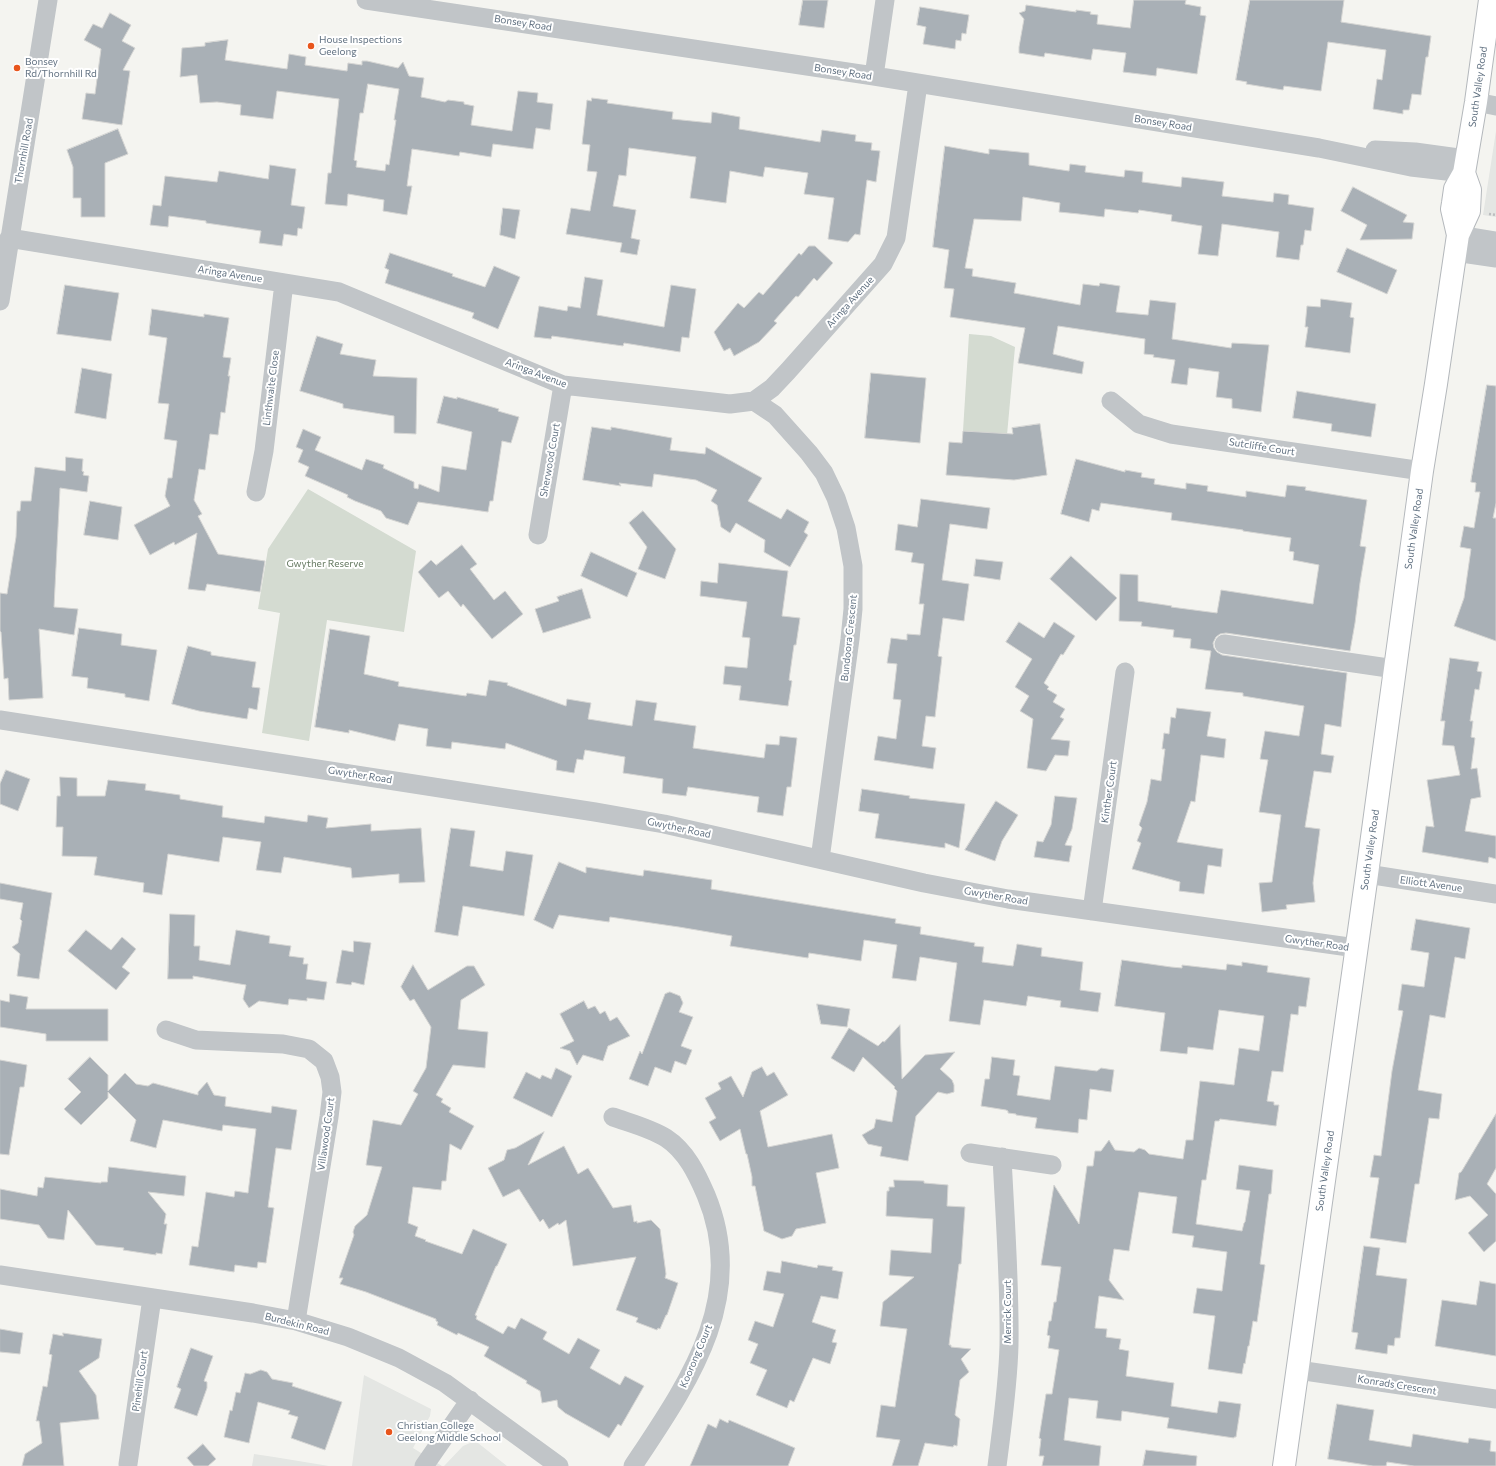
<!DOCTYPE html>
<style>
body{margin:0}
canvas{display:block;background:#f4f4f0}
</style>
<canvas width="1496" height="1466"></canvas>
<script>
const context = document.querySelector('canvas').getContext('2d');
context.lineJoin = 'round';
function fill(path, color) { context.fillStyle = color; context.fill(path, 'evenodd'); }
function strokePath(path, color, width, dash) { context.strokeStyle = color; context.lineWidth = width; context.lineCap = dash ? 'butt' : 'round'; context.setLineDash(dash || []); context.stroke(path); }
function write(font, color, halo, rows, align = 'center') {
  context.font = font + ' Commissioner,sans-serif'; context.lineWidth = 4; context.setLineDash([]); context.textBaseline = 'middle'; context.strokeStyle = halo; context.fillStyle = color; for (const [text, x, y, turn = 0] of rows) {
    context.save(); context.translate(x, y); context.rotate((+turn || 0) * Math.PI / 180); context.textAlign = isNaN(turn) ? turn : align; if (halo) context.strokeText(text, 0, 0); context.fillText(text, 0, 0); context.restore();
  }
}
fill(new Path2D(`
 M1496 131V217L1483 215Z
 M364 1375 431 1409 430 1416 413 1448 442 1466H352Z
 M470 1443H478L507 1466H444L463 1446Z
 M254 1454 274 1457 329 1466H252Z`), '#e4e6e3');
fill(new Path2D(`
 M969 334 991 336 1015 347 1007 435 963 431Z
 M308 489 416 551 404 632 327 620 309 741 262 733 280 613 258 609 268 549Z`), '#d4dbd1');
const building = new Path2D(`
 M803 0H828L824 28 799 25Z
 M1134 0H1186L1185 4 1201 7 1200 15 1206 16 1197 74 1157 68 1156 76 1123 72 1126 53 1093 49 1091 60 1045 53 1044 57 1019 53V47L1024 19 1019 13 1025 11 1026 5 1076 12V10L1091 12 1090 14 1098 15 1097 24 1130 28Z
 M1250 0H1344L1341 22 1431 36 1428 57H1426L1421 95 1412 94 1409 110H1403V114L1373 109 1377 79 1382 80 1386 50 1328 42 1321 91 1284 86 1283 90 1246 84 1247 82 1236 80Z
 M920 7 969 15 966 34 962 33 961 41 956 40 955 49 923 44 926 27 917 25Z
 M110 13 131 25 122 41 135 48 123 70 130 71 122 125 82 119 86 93 95 94 101 49 84 40 93 24 102 28Z
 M228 40 225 60 287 69 289 54 306 57 305 65 347 71 348 63 362 65V61H367L398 68 403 62 409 76 424 78 421 97 445 102 448 100 464 102V104L474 106 471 125 512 131 518 91 538 93 537 102 553 104 550 130 536 128 533 149 493 144 491 157 460 152 459 156 412 149 407 186H412L407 215 383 211 384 200 348 194 347 206 325 204 328 173H331L339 99 277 91 273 119 240 115 241 105 217 102 200 103 197 75 180 77 182 48 205 46V43ZM368 84 399 89 394 120H396L389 165 386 164 385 171 356 167 357 161 354 160 360 113H363Z
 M592 98 608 100 607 103 673 112 672 119 711 123 712 112 740 117 739 129 820 142 822 130 856 135 855 141 872 143 871 150 880 151 876 182 867 180 860 235 855 234 848 242 828 239 834 198 804 194 808 173 765 167 763 177 730 171 726 203 690 198 696 157 629 148 626 176 619 175 613 206 636 210 631 238 640 240 637 255 620 252 622 243 566 234 571 208 590 211 597 172 587 171 590 145 582 144 587 100 591 101Z
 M118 129 128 154 105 163V217H81V198H73V167L67 150Z
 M945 146 989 154V149L1029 153V165L1069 171 1070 164 1086 166 1085 172 1124 177 1125 170 1143 172 1142 182 1181 187 1182 177 1224 182 1222 196 1273 202 1274 193 1289 195 1288 204 1314 208 1311 231 1305 230 1303 245H1301L1299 260 1276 257 1279 232 1222 224 1218 256 1198 254 1202 226 1171 221 1172 215 1139 210 1138 213 1105 209 1104 217 1079 214 1059 212 1060 203 1023 197 1021 221 974 219 965 268 973 269 972 276 1016 283 1014 293 1080 305 1083 284 1099 286 1100 283 1120 286 1116 312 1148 315 1150 300 1176 303 1172 339 1231 348 1232 343 1269 345 1261 412 1232 408V399L1216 397 1219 372 1189 368 1187 385 1171 383 1175 360 1153 357 1154 355 1144 354 1145 339 1058 326 1053 354 1084 362 1082 374 1018 363 1025 328 950 317 954 289 944 288 949 250 933 247Z
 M270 165 296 169 291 205 305 207 302 229 298 228 297 236 284 234 282 246 259 243 261 231 206 223V221L169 216 168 227 150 225 153 205 161 206 165 176 217 182 219 171 268 179Z
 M1353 187 1407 215 1403 222 1414 223 1412 239 1360 240 1367 225 1341 211Z
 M503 208 520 210 515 239 500 235Z
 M809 246H815L833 263 817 281 814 278 798 297 796 296 774 321 777 323 759 342 734 356 730 348 724 351 714 332 738 303 744 308 759 292 763 295 799 253 801 255Z
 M1347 248 1397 270 1387 294 1337 272Z
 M390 253 453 274 452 276 485 287 494 266 520 277 498 329 472 318 474 313 385 283 389 270 385 268Z
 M585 277 603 280 597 315 664 327 671 285 696 289 689 338 682 337 680 352 624 343 623 346 552 336 551 339 534 337 539 306 567 311 568 306 580 308Z
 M65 285 119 293 111 341 57 334Z
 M1321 299 1352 303 1350 317 1354 318 1350 353 1305 347 1308 327H1305L1307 306 1320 307Z
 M152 309 204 317V314L229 318 223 357 231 358 228 376H230L225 413 221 412 218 435 210 434 205 470 199 469 194 500 202 514 198 516 218 554 265 561 260 592 207 584 205 591 188 589 197 533 175 545 174 542 150 555 134 525 170 506 165 496 168 478H172L177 441 164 439 169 404 158 403 167 338 149 335Z
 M317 336 343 344 340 354 376 360 373 376 417 378 416 434 394 433V416L343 408V404L300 391Z
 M82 368 112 374 106 419 75 413Z
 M871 373 926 378 920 443 865 438Z
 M1487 385 1496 386V503L1493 518H1496V641L1454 626 1464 598 1471 549 1460 547 1464 526 1474 528 1480 492H1475L1476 483 1471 482Z
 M1297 391 1376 404 1371 437 1331 431 1332 424 1293 418Z
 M444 396 457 399V397L499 409 498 411 519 417 511 443 502 441 493 501H490L488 512 418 502 408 525 386 518 381 511 355 501 347 497 348 495 305 476 309 467 298 462 303 450 296 447 303 429 321 437 315 450 362 470 366 459 384 465 383 468 414 482V488L418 489 419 484 439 492 442 466 466 470 472 432 437 423Z
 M1040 424 1047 475 1014 480 946 475 949 442 962 443 963 431 1013 434 1012 428Z
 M592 427 611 430V427L672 438 670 450 705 454 706 447 762 478 748 501 781 519 787 509 809 522 804 532 808 535 790 567 764 552 765 540 736 523 730 533 721 527 717 505 711 501 717 490 696 480 654 474 652 487 619 483 621 486 583 480Z
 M66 457 83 459 82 471 84 472 83 475 89 476 87 492 60 488 54 607 78 609 74 635 39 629 43 698 9 700 8 678 4 679 1 632 0 631V593L7 594 16 537 17 511H20L21 501H31L35 467 65 471Z
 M1076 459 1125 472V470L1142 473 1141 477 1155 479 1154 484 1186 489V483L1208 486 1207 491 1246 497V491L1285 497 1287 485 1306 487 1305 490 1367 500 1360 546 1366 547 1360 583 1355 623 1350 651 1226 633 1220 634 1216 637 1213 643 1214 648 1217 652 1222 655 1347 673 1341 727 1325 724 1321 754 1334 756 1331 773 1314 771 1305 827 1320 829 1313 883 1315 902 1286 905 1287 909 1262 912 1259 883 1272 882 1281 815 1259 812 1268 760 1260 759 1265 731 1299 736 1304 706 1243 696V693L1205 689 1211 651 1190 648 1191 639 1173 637 1174 630 1141 626 1142 622 1119 621 1120 574 1138 575V601L1172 606 1171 607 1217 613 1221 590 1313 604 1319 565 1293 560 1294 552 1289 551 1291 538 1243 531V530L1171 520 1172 513 1101 503 1099 511 1092 509 1089 522 1061 514Z
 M921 499 990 508 987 529 950 524 942 580 969 584 964 621 943 618 938 656 942 657 935 717 926 716 922 746 936 748 933 769 874 760 878 736 896 739 901 700 893 699 897 664 887 663 891 638 907 640V634L920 635 924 604H919L924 564 911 562 913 553 895 550 898 524 917 527Z
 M90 501 122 507 118 540 84 535Z
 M643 511 676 549 665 579 638 569 647 547 629 523Z
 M462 545 477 564 470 569 494 600 505 591 523 614 492 639 463 604 461 607 448 591 439 598 418 572 431 560 436 565Z
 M591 552 637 573 627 597 581 576Z
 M1071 556 1117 598 1096 621 1050 579Z
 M976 559 1003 562 1000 580 974 576Z
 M719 563 788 571 782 616 800 618 796 645H794L789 680 792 681 788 706 739 700 741 686 723 684 725 666 747 668 750 638 742 637 747 602 700 596 701 581 717 583Z
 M582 589 591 618 543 633 535 609 559 601 557 597Z
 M1019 622 1044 638 1054 622 1075 636 1063 655 1061 654 1044 683 1049 687 1047 689 1057 695 1053 702 1065 709 1060 717 1064 719 1051 739 1070 741 1068 756 1055 755 1046 771 1027 768 1033 719 1020 711 1029 696 1015 687 1032 659 1006 642Z
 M79 628 122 634 121 645 157 650 149 701 125 697V694L87 688 88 678 72 676Z
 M330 629 370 636 364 674 399 682 398 686 466 696 467 693 486 696 489 680 508 683 507 685 566 706 567 699 591 703 588 719 632 726 636 700 657 703 654 720 696 726 693 748 764 758 766 744 779 745 780 736 797 738 791 787H787L783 816 757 812 759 797 688 787 686 796 662 793 663 779 623 773 625 757 585 750 583 760 577 759 574 773 556 770 557 761 506 743 505 749 452 742 451 749 426 746 428 729 399 724 395 741 349 730V733L315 727Z
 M188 646 211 652V655L256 662 252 687 260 688 257 710 249 708 247 719 199 711 172 704Z
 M1450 658 1479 662 1477 671 1482 672 1479 690 1475 689 1470 721H1473L1471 737 1475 738 1471 769 1477 768 1481 797 1471 799 1465 831 1496 836V859L1489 857 1488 863 1422 852 1426 826 1434 827 1427 780 1460 775 1454 746 1442 745 1445 721H1441Z
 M1177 708 1211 712 1207 736 1226 739 1224 758 1201 755 1195 802 1191 801 1177 842 1223 849 1221 867 1208 865 1204 894 1179 891 1180 882 1132 869 1141 843 1137 841 1142 828 1139 825 1147 802 1151 779 1161 781 1165 749H1162L1164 733 1169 734 1171 717 1175 718Z
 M6 770 30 779 18 811 0 804V784Z
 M60 777 77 778V796H105L108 780 146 784 145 790 180 795V799L223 806 222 817 264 823 265 816 307 822 308 815 328 818 326 828 371 824V831L421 828 425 882 399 883V874L352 878 351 868 284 857 281 873 256 870 261 842 223 837 219 862 168 854 162 895 143 892 144 883 94 875 97 857 62 856 63 827H56L57 796H60Z
 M862 789 910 796 909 798 965 804 959 848 945 843V848L875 838 879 814 859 811Z
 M1055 796 1077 798 1072 829 1065 845 1072 846 1069 862 1034 857 1037 841 1043 842 1051 825Z
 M996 801 1018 815 1002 841 995 861 965 850Z
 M451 828 475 831 470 866 503 871 506 851 533 855 524 916 463 906 458 936 435 932Z
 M559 862 586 873V867L643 876 644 870 712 880 711 889 896 919 895 923 921 927 920 934 975 943 974 946 984 947 982 962 1013 966 1017 944 1042 948 1041 956 1083 962 1080 990 1101 993 1098 1012 1060 1007 1061 1001 1028 996 1026 1006 984 1000 980 1025 949 1021 957 963 920 957 916 981 892 978 897 945 864 940 861 961 809 953 808 958 730 946 732 936 679 927 610 917 609 922 559 915 553 929 534 920Z
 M0 883 52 893 39 979 17 976 20 954 12 947 18 943 22 921 20 919 23 903 0 899Z
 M170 914 195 915 194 946H200L199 960 230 965 236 930 270 936 269 943 291 946 289 956 304 958 303 964H308L306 979 327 982 324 1000 307 998V1001L289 999 288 1005 259 1001 249 1008 243 999 246 985 193 976V979H168Z
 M1416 919 1470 928 1465 959 1455 957 1445 1018 1430 1015 1418 1090 1442 1094 1439 1119 1429 1118 1419 1184H1415L1406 1243 1370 1238 1379 1178 1370 1177 1374 1155 1381 1156 1392 1071 1403 1011 1398 1010 1402 984 1424 987 1429 953 1411 950Z
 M86 930 111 950 122 937 136 949 122 967 130 973 116 990 68 951Z
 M354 941 371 943 364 985 352 982 351 985 336 983 342 950 353 952Z
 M1122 960 1171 967 1182 968V965L1226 970 1227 964 1242 966V962L1268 966 1267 972 1310 978 1306 1007 1299 1006 1298 1015 1291 1014 1283 1072 1272 1071 1267 1101 1274 1102V1105H1279L1276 1126 1220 1119 1219 1121H1215L1206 1180H1202L1196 1224 1242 1231 1244 1223 1245 1222 1250 1191 1236 1189 1239 1165 1273 1170 1271 1194H1269L1260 1264 1265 1265 1257 1322 1253 1321 1249 1346H1248L1245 1364 1244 1363 1242 1374 1208 1369 1215 1316 1193 1313 1197 1288 1222 1291 1227 1252 1192 1247 1194 1236 1172 1233 1177 1197 1139 1192 1129 1251 1114 1249 1109 1280 1124 1300 1099 1296 1095 1328 1107 1329 1106 1337 1121 1339 1119 1349 1129 1351 1126 1376 1174 1383 1171 1406 1217 1413 1219 1401 1241 1404 1236 1437H1234V1438L1167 1428 1169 1418 1122 1411 1121 1421 1096 1418 1098 1401 1069 1398 1064 1440 1101 1446 1099 1466H1042L1044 1456H1039L1041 1439 1039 1438 1046 1394H1052L1059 1350 1048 1348 1050 1336 1047 1335 1049 1321H1051L1054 1302H1056L1061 1267 1041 1265 1054 1185 1079 1224 1087 1166H1093L1095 1151H1101L1109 1140 1115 1150 1134 1152 1139 1148 1145 1150 1149 1154 1183 1159 1186 1140H1193L1200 1081 1234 1085 1239 1048 1259 1051 1264 1016 1219 1010 1213 1050 1188 1047 1187 1054 1160 1051 1165 1013 1115 1006Z
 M413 965 428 990 467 966H474L485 985 461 1000 458 1029 488 1032 485 1068 453 1065 436 1095 443 1099 441 1102 451 1108 449 1112 474 1126 461 1150 450 1144 446 1181H442L441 1190 413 1187 408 1223 418 1227 415 1236 426 1240 425 1241 462 1254 473 1229 507 1244 497 1266H496L475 1315 477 1316 476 1319 503 1334 508 1326 515 1329 521 1318 547 1332 543 1339 569 1354 578 1338 600 1350 590 1368 620 1385 625 1376 644 1386 621 1426 618 1424 609 1438 565 1413 558 1407 557 1400 542 1403 540 1391 526 1383 527 1381 484 1356 489 1347 458 1333 457 1335 437 1325 438 1322 436 1321V1319L366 1292 340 1284 343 1278H339L354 1235 353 1232 355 1226 367 1215 382 1167 366 1165 373 1120 401 1125 418 1094 413 1091 426 1068 431 1027 414 999 410 1001 401 987Z
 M670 992 680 996 683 1003 679 1012 693 1017 681 1046 692 1050 686 1065 675 1061 671 1073 655 1067 648 1086 629 1079 640 1051 642 1054 665 994Z
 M10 994 28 997 26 1009H108V1041H46V1034L0 1027V1000L9 1002Z
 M584 1001 588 1009 595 1006 600 1014 605 1011 610 1021 617 1017 630 1036 608 1046 603 1061 583 1055 577 1065 570 1051 560 1048 574 1041 560 1014Z
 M817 1004 850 1009 847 1027 821 1024Z
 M900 1025 902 1079 925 1055 955 1052 940 1069 952 1080 954 1085V1092L947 1094 938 1092 916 1116 908 1161 880 1156 882 1147 868 1144 862 1135 874 1128 876 1119 892 1122 897 1091 894 1088 895 1087 863 1057 854 1072 831 1058 849 1028 878 1046 883 1041 884 1042Z
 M90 1057 108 1075V1091L125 1073 136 1084 148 1086 153 1083 198 1095V1092L207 1082 214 1095 226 1097 225 1106 271 1113 272 1106 297 1110 291 1150 276 1148 268 1207 274 1208 266 1263 258 1262 257 1268 235 1265 234 1272 189 1265 192 1246 198 1247 206 1192 234 1197 235 1191 248 1193 256 1129 223 1125 222 1131 163 1120 156 1148 130 1141 136 1120 108 1092V1098L81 1125 64 1109 81 1092 68 1079Z
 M992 1057 1015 1060 1013 1075 1020 1076 1017 1095 1050 1100 1055 1066 1097 1071 1101 1068 1114 1070 1111 1092 1090 1089 1087 1120 1079 1119 1078 1133 1035 1128 1037 1118 1016 1115V1114L1008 1113V1111L1006 1110 981 1106 985 1079H989Z
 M0 1060 27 1065 24 1087H20L9 1155 0 1154Z
 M762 1067 767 1076 774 1072 788 1095 760 1111 768 1147 832 1134 839 1168 816 1173 826 1223 796 1229 792 1236 782 1239 764 1231 755 1186H752V1177L747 1154H746L740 1129 720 1141 709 1122 716 1118 705 1098 721 1089 718 1083 731 1076 743 1097 752 1072Z
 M556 1068 572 1076 552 1117 513 1098 526 1072 540 1079 542 1075 551 1079Z
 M1496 1114V1168L1487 1184 1496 1194V1241L1484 1252 1468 1233 1488 1215 1470 1196 1455 1200 1459 1173 1461 1172Z
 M544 1132 528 1165 564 1146 578 1174 588 1168 613 1208 631 1205 634 1222 637 1221V1223L651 1220 660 1229 666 1274 665 1278 678 1283 667 1315H666L660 1329 658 1328 657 1330 636 1322 638 1318 616 1310 636 1257 573 1266 566 1220 559 1225 558 1223 549 1229 543 1219 540 1222 519 1189 503 1197 488 1168 504 1160 507 1150 515 1148Z
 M109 1167 186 1176 184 1196 148 1192 166 1214 164 1224H167L162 1254 156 1253V1255L123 1250 124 1248 96 1245 68 1210 64 1240 48 1238 39 1225 0 1219V1189L37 1196 38 1187 43 1188 45 1177 101 1183V1182H107Z
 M894 1180 924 1181V1183L948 1185 947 1206 965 1207 961 1264H959L949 1345H951V1347L971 1349 961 1359 969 1372 960 1380 955 1415 960 1419 957 1446 954 1445 953 1447 925 1443 918 1466H892L900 1440 876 1437 881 1405 895 1407 907 1329 880 1326 883 1302 914 1277 889 1275 891 1250 931 1253 933 1219 886 1216 887 1191H889V1187H894Z
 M1364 1246 1380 1248 1376 1275 1407 1279 1400 1338H1395L1394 1346 1388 1345 1387 1354 1355 1349 1358 1333 1352 1332Z
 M782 1261 817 1268 818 1265 833 1267 832 1270 843 1272 838 1299 821 1296 812 1322 836 1330 832 1342 837 1343 830 1364 813 1358 794 1402 790 1400 787 1408 756 1395 767 1370 750 1363 758 1344 748 1340 755 1321 773 1327 784 1294 763 1290 767 1271 780 1273Z
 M1480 1281 1496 1284V1356L1435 1346 1442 1300 1476 1305Z
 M0 1329 23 1333 20 1354 0 1352Z
 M63 1333 102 1339 99 1358 79 1371 96 1395 99 1419 60 1423 64 1466H22L25 1454 42 1443 39 1421H36L43 1386 47 1387 52 1355 49 1354 53 1334 63 1336Z
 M191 1348 213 1356 204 1381 207 1382V1388L197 1416 174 1408 181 1389 177 1387Z
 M261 1370 267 1372 272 1379 293 1383 292 1386 342 1402 325 1450 291 1438 298 1417 288 1414 290 1411 258 1402 249 1443 224 1437 230 1410 232 1411 236 1392 240 1393 245 1373 250 1374Z
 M1337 1404 1374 1410 1369 1440 1411 1447 1413 1434 1468 1443 1469 1438 1491 1441 1490 1451 1496 1452V1466H1414L1387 1462 1386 1466H1373L1328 1459Z
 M720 1419 728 1423 729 1420 795 1448 788 1466H690L708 1424 716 1428Z
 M203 1444 216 1459 208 1466H194L187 1458Z
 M1146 1450 1197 1456 1196 1466H1143Z`);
fill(building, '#a9b0b6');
strokePath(building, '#d5d5d3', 1);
const major = new Path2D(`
 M1458 235 1452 209 1453 203 1455 189 1464 173 1476 102 1490 0
 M1284 1466 1367 874 1422 471 1436 384 1458 235 1469 211 1470 190 1464 173`);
strokePath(major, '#b4b8bc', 24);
strokePath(new Path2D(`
 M1489 214 1496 215`), '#bbbdbf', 2.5, [2, 2]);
strokePath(new Path2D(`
 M366 0 874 76 1319 148 1411 167 1464 173
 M874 76 885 0
 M1476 102 1496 106
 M1375 150 1415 152 1466 159
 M1458 235 1496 241
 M9 238 339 292 563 385 730 404 754 401 772 388 788 371 883 264 896 238 918 84
 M1455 252 1496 258
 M0 301 48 0
 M754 401 775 415 809 453 824 473 836 498 846 528 853 566V609L850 639 820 859
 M1111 401 1139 424 1171 434 1422 471
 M256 492 264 451 284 283
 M538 535 563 385
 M1224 644 1395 669
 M0 720 595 812 664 824 924 883 1008 899 1356 948
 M1367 874 1496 894
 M1092 911 1125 672
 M166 1030 196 1040 283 1044 309 1049 324 1061 330 1077 332 1092 329 1117 296 1321
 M613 1117C630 1123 650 1128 666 1138 686 1151 697 1174 706 1195 749 1298 688 1383 633 1466
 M970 1153 1052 1165
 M0 1275 253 1313 296 1321 348 1337 399 1358 445 1383 559 1466
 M1298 1370 1496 1399
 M128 1464 152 1298
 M424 1466 470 1400
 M997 1466C1002 1426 1008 1386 1009 1345 1010 1283 1005 1220 1002 1157`), '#c1c5c8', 19);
strokePath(major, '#fff', 22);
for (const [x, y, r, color] of [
 [311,46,4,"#e8551c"],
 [17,68,4,"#e8551c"],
 [389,1432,4,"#e8551c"]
]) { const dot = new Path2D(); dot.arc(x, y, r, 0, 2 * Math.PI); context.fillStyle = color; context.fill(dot); strokePath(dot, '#fff', 1.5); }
write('10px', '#627282', '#fff', [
 ["Bonsey Road",523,23,9],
 ["Bonsey Road",843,72,9],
 ["South Valley Road",1478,87,-82],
 ["Bonsey Road",1163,123,9],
 ["Thornhill Road",24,151,-80],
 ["Aringa Avenue",230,274,9],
 ["Aringa Avenue",850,302,-48],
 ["Aringa Avenue",536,373,21],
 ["Linthwaite Close",271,388,-83],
 ["Sutcliffe Court",1262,447,9],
 ["Sherwood Court",550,460,-80],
 ["South Valley Road",1414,529,-82],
 ["Bundoora Crescent",849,638,-84],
 ["Gwyther Road",360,775,9],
 ["Kinther Court",1109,792,-82],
 ["Gwyther Road",679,828,12],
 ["South Valley Road",1370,850,-82],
 ["Elliott Avenue",1431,884,8],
 ["Gwyther Road",996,896,10],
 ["Gwyther Road",1317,943,8],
 ["Villawood Court",326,1134,-82],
 ["South Valley Road",1325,1171,-82],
 ["Merrick Court",1008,1312,-90],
 ["Burdekin Road",297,1324,14],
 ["Koorong Court",696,1356,-67],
 ["Pinehill Court",140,1381,-82],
 ["Konrads Crescent",1397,1385,9]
]);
write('10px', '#627282', '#fff', [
 ["House Inspections",319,40],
 ["Geelong",319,52],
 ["Bonsey",25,62],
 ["Rd/Thornhill Rd",25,74],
 ["Christian College",397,1426],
 ["Geelong Middle School",397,1438]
], 'left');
write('10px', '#657961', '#fff', [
 ["Gwyther Reserve",325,564]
]);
</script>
